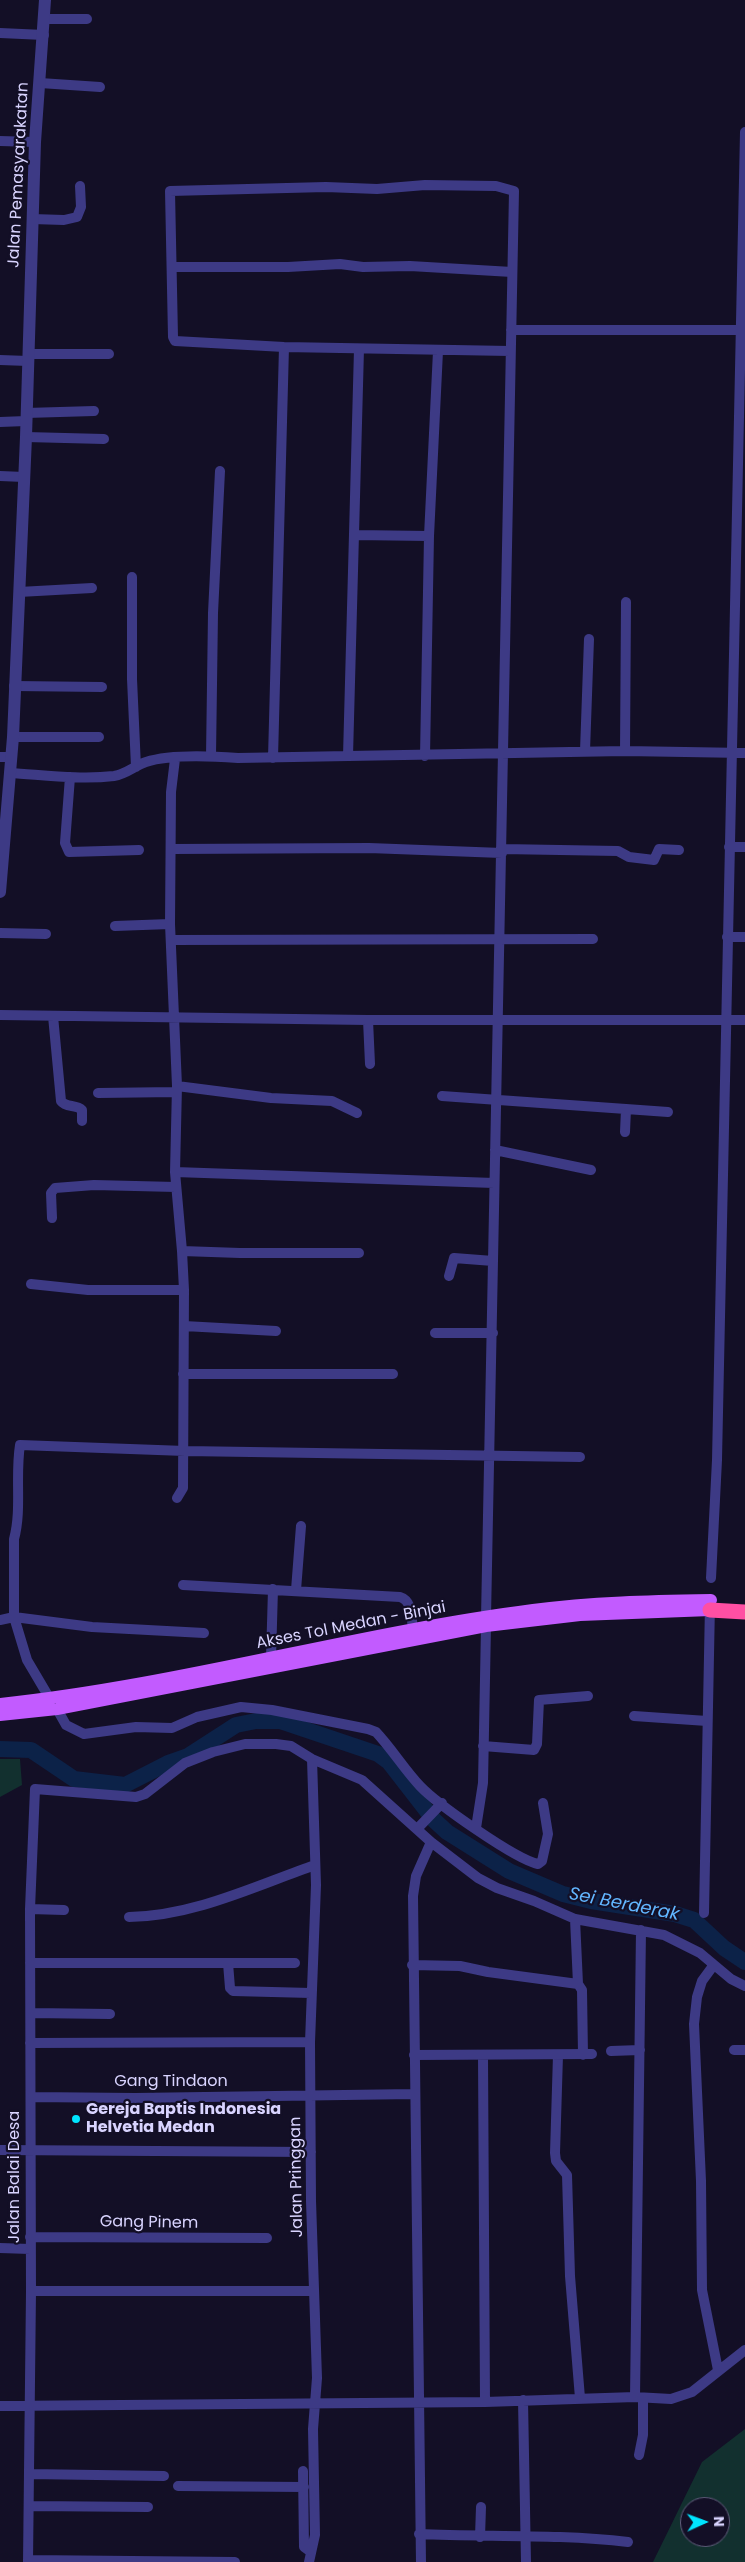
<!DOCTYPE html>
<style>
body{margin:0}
#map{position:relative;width:745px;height:2562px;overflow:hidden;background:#130f26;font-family:Poppins,sans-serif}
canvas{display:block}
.north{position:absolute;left:680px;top:2497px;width:50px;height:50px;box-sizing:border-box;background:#130f26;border:1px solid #625e7d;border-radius:50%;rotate:88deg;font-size:14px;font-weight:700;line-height:20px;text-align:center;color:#d9d4ff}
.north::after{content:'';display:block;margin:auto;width:18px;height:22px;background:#00e5ff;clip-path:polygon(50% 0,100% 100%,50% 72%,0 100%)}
</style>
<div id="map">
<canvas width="745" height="2562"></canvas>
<div class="north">N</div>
</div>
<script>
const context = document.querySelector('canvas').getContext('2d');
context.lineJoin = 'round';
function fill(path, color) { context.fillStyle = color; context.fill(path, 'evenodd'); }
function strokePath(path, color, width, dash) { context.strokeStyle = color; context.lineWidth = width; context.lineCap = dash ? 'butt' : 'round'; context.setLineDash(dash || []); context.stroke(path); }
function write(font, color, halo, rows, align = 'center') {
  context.font = font + ' Poppins,sans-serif'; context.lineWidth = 4.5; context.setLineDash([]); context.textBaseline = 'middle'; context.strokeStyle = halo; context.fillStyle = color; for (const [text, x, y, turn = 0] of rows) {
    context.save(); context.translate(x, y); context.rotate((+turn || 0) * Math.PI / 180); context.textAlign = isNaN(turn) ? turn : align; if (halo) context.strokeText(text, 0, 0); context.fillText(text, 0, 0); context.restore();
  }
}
fill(new Path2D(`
 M0 1759H20L22 1785 0 1797Z
 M745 2429V2562H653L702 2462ZM690 2507H720V2537H690Z`), '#12302f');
strokePath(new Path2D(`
 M0 1749 31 1750 74 1779 125 1785 168 1763 188 1756 236 1725 256 1721H280L378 1754 389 1762 434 1820 447 1832 509 1871 563 1894 591 1901 675 1914 694 1920 724 1948 745 1962`), '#0c2248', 16);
strokePath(new Path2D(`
 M44 19H87
 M0 33 44 35
 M40 83 100 87
 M0 141 35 142
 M32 219 64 220 77 217 81 207 80 186
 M172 267H288L340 264 363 267 410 266 512 272
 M511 330H745
 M28 354H109
 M0 360 28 361
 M26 413 94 411
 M0 422 26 421
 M26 437 104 439
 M0 476 24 477
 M354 535 429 536
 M132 577V679L136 767
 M19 592 92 588
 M14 686 102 687
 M13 737H99
 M585 751 589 639
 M625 751 626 602
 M211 756 213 613 220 471
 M348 756 359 349
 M425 756 429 536 438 351
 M0 757H11
 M273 758 284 347
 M175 759 171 792 170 924 177 1086 175 1172 182 1251 184 1290 183 1488 177 1498
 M10 773C44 775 80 780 114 776 127 774 134 766 146 762 170 754 212 756 238 758L625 751 745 753
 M70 777 65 843 69 852 139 850
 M729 847H745
 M172 849 369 848 502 853
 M502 849 618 851 629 857 654 860 659 849 679 850
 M115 926 170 924
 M0 933 46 934
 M727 937H745
 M171 940 593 939
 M0 1015 368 1020H745
 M53 1016 61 1101C66 1108 76 1104 82 1110V1121
 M368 1020 370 1064
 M177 1086 271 1098 332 1101 357 1113
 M98 1093 176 1092
 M442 1096 626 1109 625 1132
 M626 1109 668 1112
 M495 1150 591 1170
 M175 1172 494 1183
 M52 1218 51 1193 55 1188 94 1185 176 1187
 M182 1251 240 1253H359
 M449 1276 454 1258 493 1261
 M31 1284 88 1290H184
 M184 1326 276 1331
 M435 1333H493
 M183 1374H393
 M711 1578 717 1460 745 132
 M183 1585 400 1597C413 1601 411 1618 413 1629
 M296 1590 301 1526
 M486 1617 514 191 496 186 425 185 377 189 326 187 170 191 173 337 175 341 284 347 510 351
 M0 1620 14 1617 92 1627 204 1633
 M271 1658 273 1589
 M50 1699 27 1660 14 1617V1539C22 1510 15 1476 20 1445L185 1451 580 1457
 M57 1709 66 1725 84 1734 136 1727 172 1728 197 1717 241 1707 272 1710 368 1729 376 1732C392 1749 404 1769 420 1786 437 1804 515 1859 538 1864L542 1861 548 1834 543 1803
 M634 1716 707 1721
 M483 1746 534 1750 537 1744 539 1700 588 1696
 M476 1828 483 1783 486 1626
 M417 1829 442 1803
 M30 1909 64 1910
 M704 1913 710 1604
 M129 1917C194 1916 255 1886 315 1865
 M575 1919 578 1984 582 1990 583 2055
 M30 1963H295
 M228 1963 230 1988 233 1991 311 1993
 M412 1965 460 1966 488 1972 578 1984
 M713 1966 702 1981 697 1997 694 2024 701 2181 702 2290 718 2370
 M31 2013 110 2014
 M30 2043 310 2042
 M734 2050H745
 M611 2051 640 2050
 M414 2055 592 2054
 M558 2055 555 2153 556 2161 567 2175 570 2276 580 2398
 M483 2056 485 2402
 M31 2097 135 2098 414 2094
 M0 2150 311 2152
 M30 2237 267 2238
 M0 2248 30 2249
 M31 2291H314
 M635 2397 641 1930
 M523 2400 526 2562
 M0 2406 485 2402 635 2397 671 2399 692 2392 745 2350
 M639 2455 643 2435V2398
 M303 2471 304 2547 311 2552
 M29 2474 164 2476
 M178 2486 304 2487
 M30 2506 148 2507
 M419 2534C489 2537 558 2534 628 2542
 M480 2537 481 2507
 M28 2560 235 2562
 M28 2562 31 2291 30 1909 35 1789 136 1797 145 1794 185 1763 213 1752 245 1744H276L291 1746 312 1759 362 1780 431 1842 478 1878 497 1888 534 1901 575 1919 664 1935 700 1953 731 1979 745 1986
 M309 2562 315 2535 313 2429 317 2378 311 2201 310 2042 316 1885 312 1759
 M421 2562 413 1896 416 1876 431 1842`), '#3d3a85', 10);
strokePath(new Path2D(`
 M0 892 13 737 26 437 35 142 45 0`), '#3d3a85', 12);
strokePath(new Path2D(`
 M0 1704C180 1685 354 1633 533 1610 592 1602 651 1601 711 1600
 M0 1715 57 1709 486 1626 580 1615 710 1610`), '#c25bff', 12);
strokePath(new Path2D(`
 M710 1610 745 1612`), '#ff4fa3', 15);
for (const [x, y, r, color] of [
 [76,2119,5,"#00e5ff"]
]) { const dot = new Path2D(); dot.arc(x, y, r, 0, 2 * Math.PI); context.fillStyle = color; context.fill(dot); strokePath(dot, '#130f26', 2); }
write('16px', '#d9d4ff', '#130f26', [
 ["Jalan Pemasyarakatan",19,175,-87],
 ["Akses Tol Medan - Binjai",351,1626,-11],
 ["Gang Tindaon",171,2082],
 ["Jalan Balai Desa",15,2177,-90],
 ["Jalan Pringgan",297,2177,-91],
 ["Gang Pinem",149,2223,1]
]);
write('bold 16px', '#d9d4ff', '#130f26', [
 ["Gereja Baptis Indonesia",86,2110],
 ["Helvetia Medan",86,2128]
], 'left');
write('italic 18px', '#62b6ff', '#130f26', [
 ["Sei Berderak",624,1905,11]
]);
</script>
